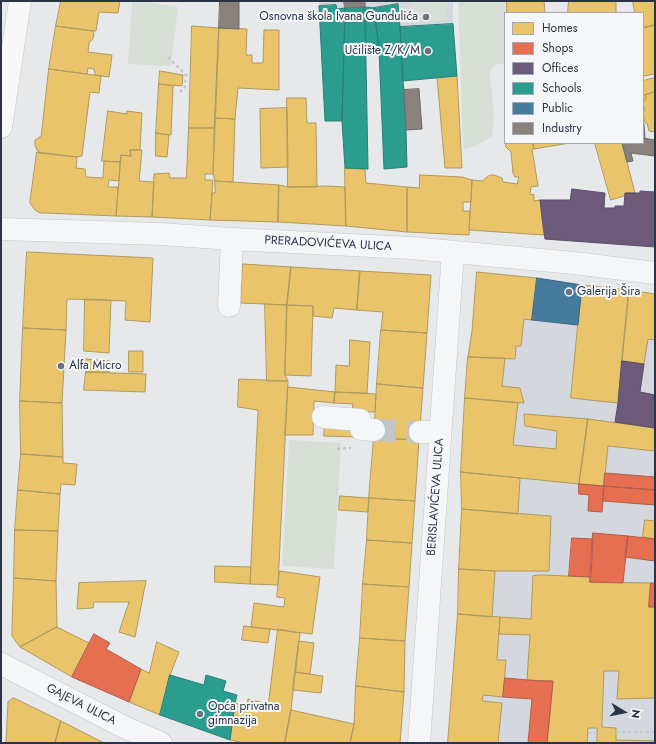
<!DOCTYPE html>
<meta charset="utf-8">
<style>
body{margin:0}
#map{position:relative;width:656px;height:744px;overflow:hidden;background:#e6e8ea;font-family:Jost,sans-serif}
canvas{display:block}
.frame{position:absolute;inset:0;border:2px solid #2b3445;pointer-events:none}
.legend{position:absolute;left:504px;top:12px;width:140px;height:132px;box-sizing:border-box;background:#f4f6f9;border:1px solid #a4a8b1;margin:0;padding:5px 7px;list-style:none;font-size:12px;color:#2b3445}
.legend li{display:flex;align-items:center;gap:8px;height:20px}
.legend b{width:20px;border:1px solid #a4a8b1}
.north{position:absolute;left:604px;top:692px;width:40px;height:40px;-webkit-text-stroke:3px #f4f6f9;paint-order:stroke;rotate:100deg;font-size:11px;font-weight:700;line-height:16px;text-align:center;color:#2b3445}
.north::after{content:'';display:block;margin:auto;width:14px;height:18px;background:#2b3445;clip-path:polygon(50% 0,100% 100%,50% 72%,0 100%)}
</style>
<div id="map">
<canvas width="656" height="744"></canvas>
<div class="frame"></div>
<ul class="legend">
<li><b style="height:11px;background:#e9c46a"></b>Homes</li>
<li><b style="height:11px;background:#e76f51"></b>Shops</li>
<li><b style="height:11px;background:#6d597a"></b>Offices</li>
<li><b style="height:11px;background:#2a9d8f"></b>Schools</li>
<li><b style="height:11px;background:#457b9d"></b>Public</li>
<li><b style="height:11px;background:#8a817c"></b>Industry</li>
</ul>
<div class="north">N</div>
</div>
<script>
const context = document.querySelector('canvas').getContext('2d');
context.lineJoin = 'round';
function fill(path, color) { context.fillStyle = color; context.fill(path, 'evenodd'); }
function strokePath(path, color, width, dash) { context.strokeStyle = color; context.lineWidth = width; context.lineCap = dash ? 'butt' : 'round'; context.setLineDash(dash || []); context.stroke(path); }
function write(font, color, halo, rows, align = 'center') {
  context.font = font + ' Jost,sans-serif'; context.lineWidth = 4; context.setLineDash([]); context.textBaseline = 'middle'; context.strokeStyle = halo; context.fillStyle = color; for (const [text, x, y, turn = 0] of rows) {
    context.save(); context.translate(x, y); context.rotate((+turn || 0) * Math.PI / 180); context.textAlign = isNaN(turn) ? turn : align; if (halo) context.strokeText(text, 0, 0); context.fillText(text, 0, 0); context.restore();
  }
}
fill(new Path2D(`
 M319 1H453V24L400 27 398 4 374 8 337 9 336 5 319 6Z
 M477 272 537 278 582 285 655 294V743H448L458 614 462 509 461 472 468 357 472 331Z`), '#d4d7dd');
fill(new Path2D(`
 M132 1H139L178 7 171 66 128 64Z
 M411 1H447V21L410 22Z
 M458 1H505V63L494 65 489 75 492 92 494 120 492 136 475 146 464 149 463 136Z
 M289 440 341 443 334 569 282 566Z`), '#d6ded6');
const homes = new Path2D(`
 M61 1H120L118 13 99 12 96 31H93L56 26Z
 M507 1H544L545 13H507Z
 M569 1H616V13H568Z
 M633 1H655V25L643 28V13H635Z
 M655 25V76V74L643 76V28Z
 M56 26 93 31 94 34 93 39 89 43 88 52 112 55 109 77 95 75 94 69 88 68 87 74 49 69Z
 M192 26 219 28 215 128H189Z
 M219 28 247 29 246 55H252V63H263L264 30H279V90L238 88 235 119 215 118Z
 M49 69 101 76 99 93 90 92 82 156 77 157 39 153V151L37 150 35 145V140L41 136Z
 M160 71 183 75 182 86 159 84Z
 M457 76 462 168H445L437 77Z
 M655 78V92L645 95 646 98 643 103V81Z
 M159 84 173 86 171 135 156 133Z
 M655 92V132L649 131 647 123H645L643 113V111H645L643 103 646 98 645 95Z
 M287 98H306L307 123H316L317 187H288Z
 M287 108 288 167 261 168 260 109Z
 M108 111 127 114V111L142 113 140 150H130L131 156 121 155 120 162 102 161Z
 M215 118 235 119 233 182 215 181 213 174Z
 M189 128H215L213 174H205V180H213L210 220 152 217 154 174 169 173 170 178H186Z
 M156 133 169 135 167 157 156 156Z
 M506 143H533L534 149H532L538 186 531 187 530 195 534 194V201L540 200 542 217 544 235 469 230 472 180 482 181 487 177 490 175H494L502 178 503 182 517 184 519 177H515L513 173 511 152 506 147Z
 M533 143H570L534 149Z
 M595 143H622L635 193H625L624 196 611 200Z
 M130 150H142L139 181 154 182 152 217 116 216 121 155 131 156Z
 M37 152 77 157 76 168 85 169 86 177 103 178 104 161 120 162 119 181 109 180 108 187H118L116 216 45 213H40L35 210 30 203Z
 M345 168 365 169 366 183 407 187V232L346 226Z
 M420 175 462 177 472 180 471 202H463V211H470L469 235 407 232V187L419 188Z
 M215 181 279 185 278 222 210 220 212 193H215Z
 M279 185 288 187 327 186 345 187 346 226 278 222Z
 M27 252 153 258 150 322 125 320 126 301 67 299 66 330 23 328Z
 M243 264 291 267 287 305 241 303Z
 M291 267 360 271 357 310 334 308 332 318 313 316V306L287 305Z
 M360 271 431 275 427 333 381 330 383 312 357 310Z
 M477 272 537 278 532 320 524 319 521 346H516L515 359 468 357 472 331Z
 M582 285 629 290 618 403 571 398Z
 M629 290 655 294V340L648 339 644 364 622 361Z
 M85 299 111 300 109 353 84 351Z
 M265 304 287 305 285 375 288 381H267Z
 M287 305 313 306 311 376 285 375Z
 M23 328 66 330 62 403 20 401Z
 M381 330 427 333 423 388 377 384Z
 M350 340 370 342 367 393 335 392 336 365 349 366Z
 M129 351H143V372H129Z
 M468 357 505 358 502 386 520 388 524 403 465 398Z
 M86 359 109 361V372H86Z
 M86 372 146 374 145 392 84 390Z
 M239 379 288 381 278 585 250 584 258 410 238 407Z
 M377 384 423 388 419 440 374 438Z
 M288 387 335 392 334 403 314 401 313 435H285Z
 M335 392 376 394 375 412 352 411 353 404 334 403Z
 M465 398 518 403 513 445 556 449 557 431 525 426 524 414 588 419 579 484 461 472Z
 M20 401 62 403 63 457 21 454Z
 M588 419 655 428V451L608 446 604 486 579 484Z
 M325 422 356 424 355 437 324 436Z
 M374 438 419 440 415 501 369 498Z
 M21 454 63 457V463L77 464 75 485 61 484 60 494 18 490Z
 M461 472 520 478 518 514 462 509Z
 M18 490 60 494 58 531 15 530Z
 M340 496 369 498 368 512 339 510Z
 M369 498 415 501 412 543 367 540Z
 M462 509 551 516 549 571H495L459 569Z
 M645 520 655 521V539L643 537Z
 M15 530 58 531 56 581 14 578Z
 M367 540 412 543 409 587 363 584Z
 M215 566 251 567 250 584 215 582Z
 M459 569 495 571 492 617 458 614Z
 M280 571 320 577 312 634 251 627 254 603 284 607 285 598 277 597Z
 M542 575 591 577 590 582 651 583 649 607H655V698L617 699 619 671H604L602 722V727L616 728V740L655 741V743H597V728H588L587 743H547L553 681 527 680 530 635 499 634 500 617 531 619 533 576Z
 M14 578 56 581 57 627 20 647 12 636Z
 M146 581 135 637 119 632 129 602H94L93 608 77 609 79 583Z
 M363 584 409 587 405 641 360 638Z
 M458 614 500 617 497 660H506L503 697 483 695 482 701 502 703 498 743H448Z
 M244 626 270 629 268 643 242 640Z
 M57 627 89 643 72 677 20 647Z
 M278 629 300 633 291 710 285 743H245L230 740 235 703 247 707 248 699 268 704Z
 M360 638 405 641 404 692 356 686Z
 M299 641 314 643 310 674 295 672Z
 M157 642 179 652 170 675 160 715 129 702 141 669 149 673Z
 M295 672 323 676 321 693 293 690Z
 M356 686 404 692 400 743H350L354 724Z
 M14 698 61 721 55 743H6L8 702Z
 M291 710 354 724 350 743H285Z
 M61 721 104 743H55Z`);
fill(homes, '#e9c46a');
strokePath(homes, '#b0995f', 1);
const shops = new Path2D(`
 M605 473 655 477V490L604 486Z
 M579 484 604 486 602 512 588 511 589 495 579 494Z
 M604 486 655 490V505L603 501Z
 M593 533 628 536 623 583 590 582Z
 M628 536 655 539V561L625 557Z
 M572 538 593 539 591 577 569 576Z
 M651 583H655V607H649Z
 M94 634 110 643 106 649 141 669 129 702 72 677Z
 M505 678 539 681H553L547 743H528L532 699 503 697Z`);
fill(shops, '#e76f51');
strokePath(shops, '#af5d4d', 1);
const offices = new Path2D(`
 M572 189 605 193 604 208H615V206H624L625 193H640V191L655 192V247L545 239 542 217 540 200H570Z
 M622 361 644 364 640 392 655 395V428L615 422 618 403Z`);
fill(offices, '#6d597a');
strokePath(offices, '#594e6a', 1);
const schools = new Path2D(`
 M398 4 400 27 403 81 404 90 406 130 407 167 384 169 379 50 374 8Z
 M336 5 337 9 345 8 342 121H325L319 6Z
 M365 7 368 169 345 168 342 121 345 8Z
 M365 7 374 8 379 50 366 52Z
 M453 24 457 76 403 81 400 27Z
 M170 675 204 685 206 675 226 681 223 691 237 695 235 703 230 740 160 715Z`);
fill(schools, '#2a9d8f');
strokePath(schools, '#2a7e79', 1);
const public = new Path2D(`
 M537 278 582 285 578 325 532 320Z`);
fill(public, '#457b9d');
strokePath(public, '#3d6683', 1);
const industry = new Path2D(`
 M220 1H239V29L219 28Z
 M344 1H365V7L345 8Z
 M419 89 422 129 406 130 404 90Z
 M643 124H644L645 139 643 138Z
 M643 138 655 140V156L631 153 633 161 627 162 622 143H643Z`);
fill(industry, '#8a817c');
strokePath(industry, '#6e6a6c', 1);
strokePath(new Path2D(`
 M374 430 420 432`), '#c1c4c9', 22, [22, 11]);
const minor = new Path2D(`
 M1 229 160 234 232 239 411 248 574 263 655 273
 M229 306 232 239
 M323 417 360 420 361 429 374 430
 M420 432H440
 M1 664 126 728 161 743
 M419 743 453 252`);
const major = new Path2D(`
 M1 127 20 1`);
strokePath(minor, '#c4c6c8', 23);
strokePath(major, '#c2c5c8', 23);
strokePath(new Path2D(`
 M168 57 186 75 185 87 180 92
 M337 449 351 448
 M616 732H655
 M588 733H597`), '#c5c6ca', 2.5, [3, 3]);
strokePath(minor, '#f5f6f7', 22);
strokePath(major, '#f8f8f8', 22);
for (const [x, y, r, color] of [
 [426,17,4,"#6c737f"],
 [428,51,4,"#6c737f"],
 [569,292,4,"#6c737f"],
 [61,366,4,"#6c737f"],
 [200,714,4,"#6c737f"]
]) { const dot = new Path2D(); dot.arc(x, y, r, 0, 2 * Math.PI); context.fillStyle = color; context.fill(dot); strokePath(dot, '#f4f6f9', 1.5); }
write('12px', '#2b3445', '#f4f6f9', [
 ["Osnovna škola Ivana Gundulića",418,17,"right"],
 ["Učilište Z/K/M",420,51,"right"],
 ["Galerija Šira",577,292],
 ["Alfa Micro",69,366],
 ["Opća privatna",208,707],
 ["gimnazija",208,721]
], 'left');
write('12px', '#2b3445', '#f4f6f9', [
 ["PRERADOVIĆEVA ULICA",328,244,3],
 ["BERISLAVIĆEVA ULICA",436,497,-86],
 ["GAJEVA ULICA",81,705,27]
]);
</script>
